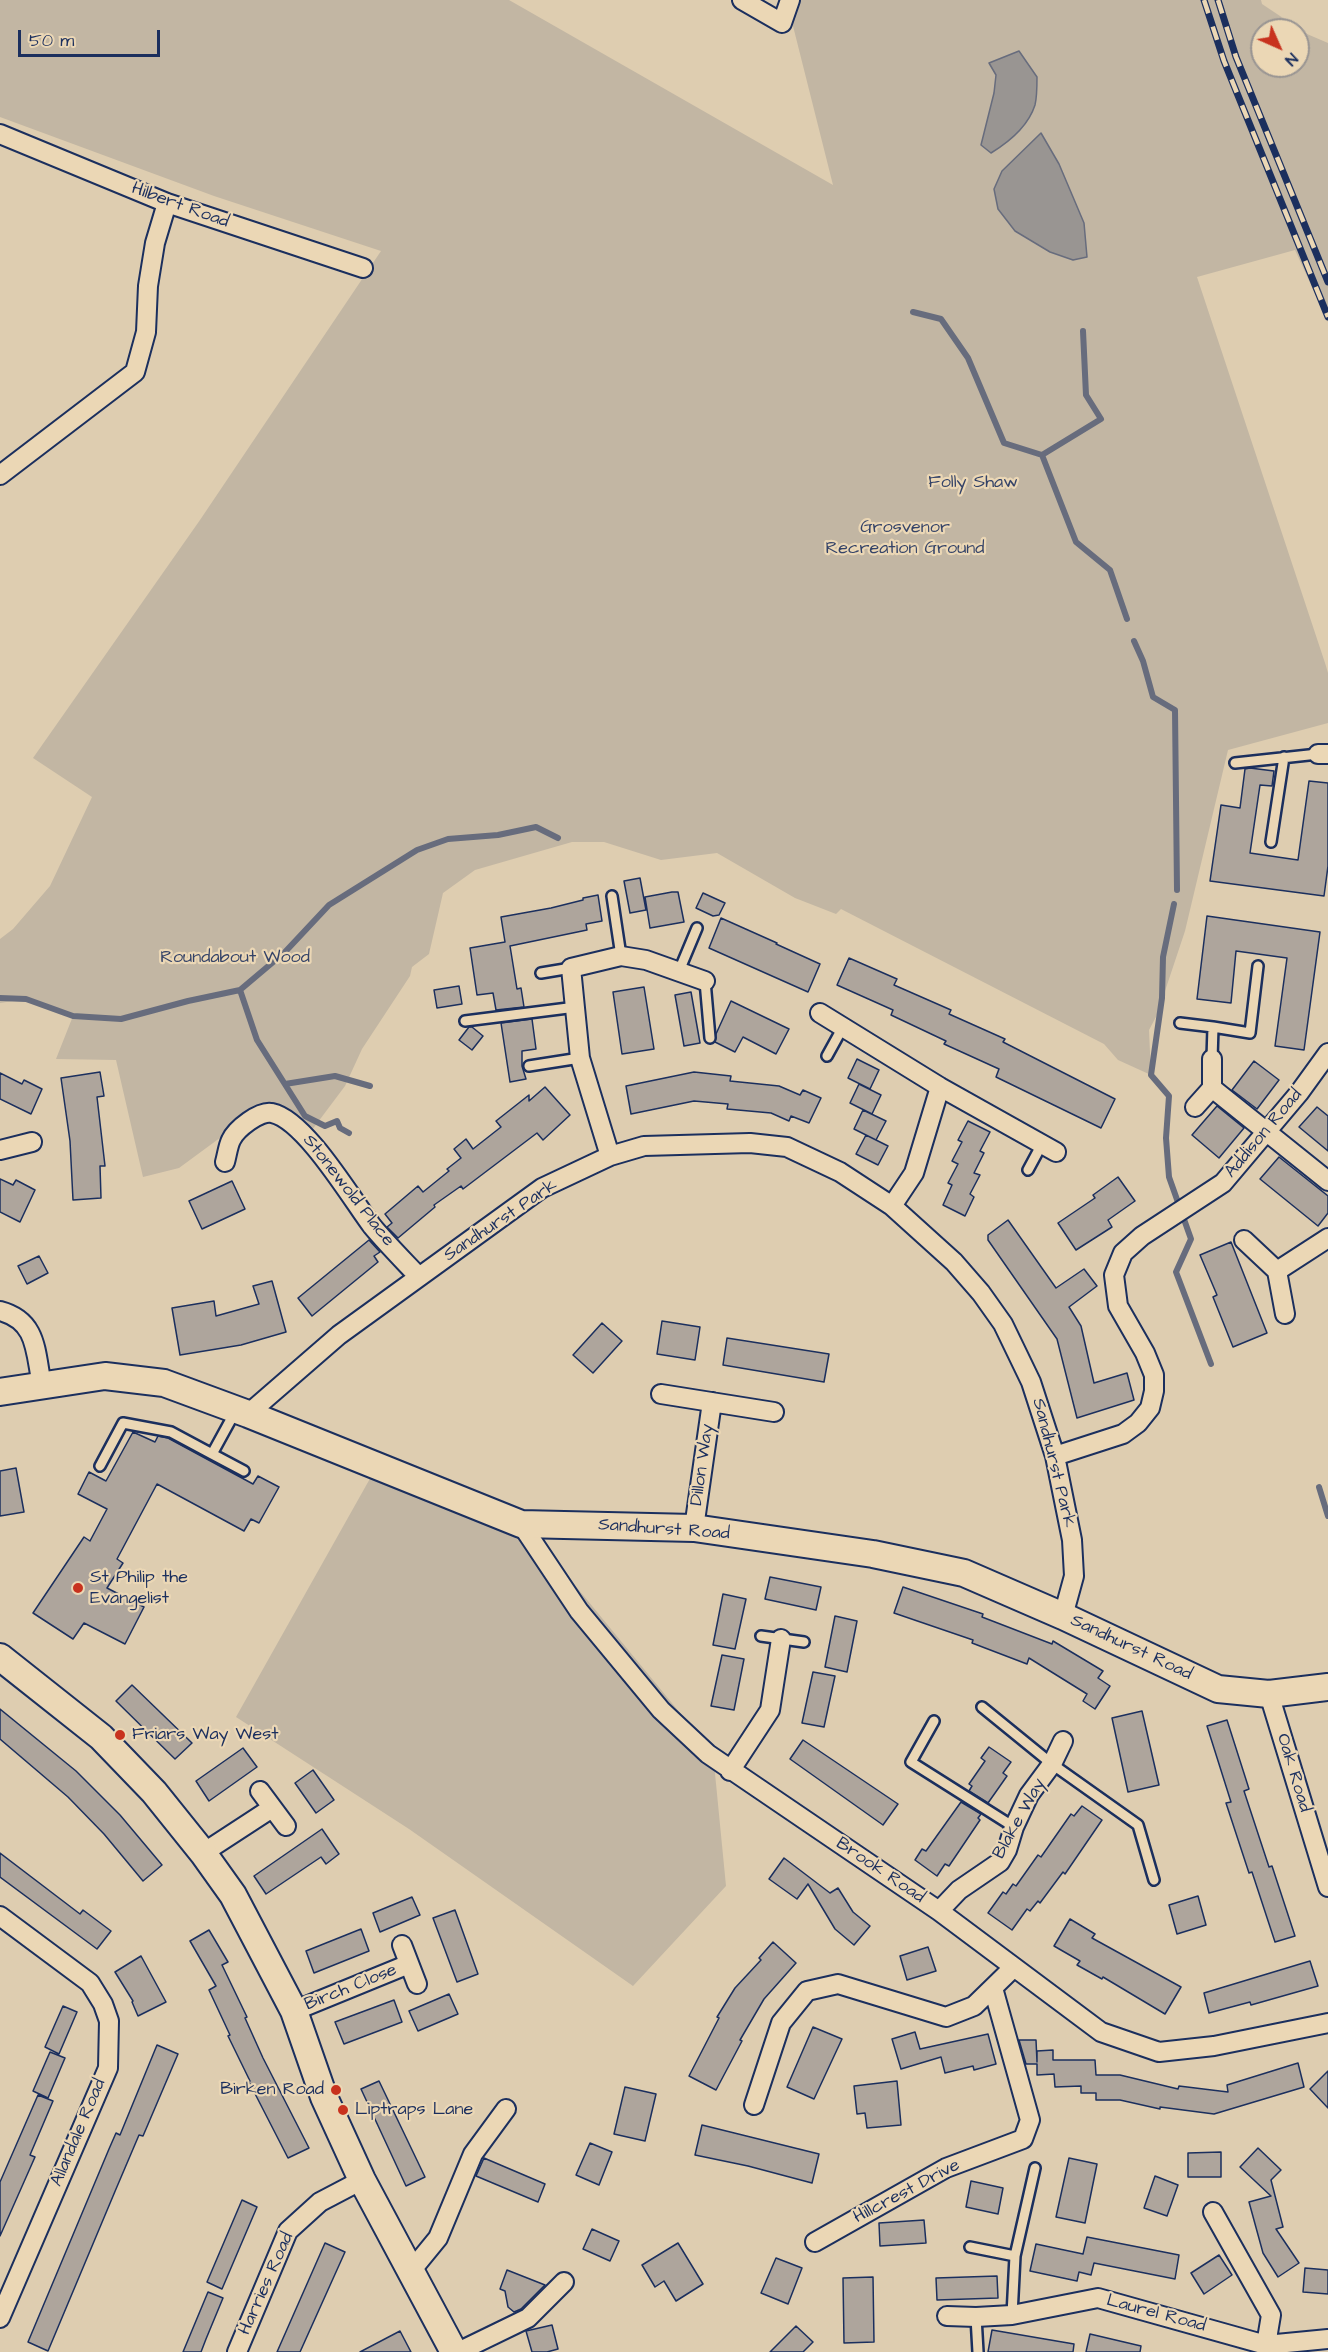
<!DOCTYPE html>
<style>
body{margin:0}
#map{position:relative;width:1328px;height:2352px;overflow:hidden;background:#decdb0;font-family:"Architects Daughter",sans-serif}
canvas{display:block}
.north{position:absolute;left:1250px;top:18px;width:60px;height:60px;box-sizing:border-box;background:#ebd7b5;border:2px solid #989492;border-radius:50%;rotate:135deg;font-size:16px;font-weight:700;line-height:24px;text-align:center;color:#1b2f5e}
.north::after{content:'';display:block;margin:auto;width:21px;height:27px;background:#c8321e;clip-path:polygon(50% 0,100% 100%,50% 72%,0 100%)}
.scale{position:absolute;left:18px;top:30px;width:142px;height:27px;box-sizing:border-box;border:3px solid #1b2f5e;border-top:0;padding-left:8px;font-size:18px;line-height:21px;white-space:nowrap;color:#1b2f5e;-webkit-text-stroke:4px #ebd7b5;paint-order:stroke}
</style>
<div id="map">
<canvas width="1328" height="2352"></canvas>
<div class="north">N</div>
<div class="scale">50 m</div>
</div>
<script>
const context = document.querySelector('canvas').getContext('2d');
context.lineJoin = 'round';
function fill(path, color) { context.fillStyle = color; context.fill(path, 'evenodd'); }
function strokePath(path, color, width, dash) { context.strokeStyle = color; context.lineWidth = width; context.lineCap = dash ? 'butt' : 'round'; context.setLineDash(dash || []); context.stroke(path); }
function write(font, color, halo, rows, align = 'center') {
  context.font = font + ' "Architects Daughter",sans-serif'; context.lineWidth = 4.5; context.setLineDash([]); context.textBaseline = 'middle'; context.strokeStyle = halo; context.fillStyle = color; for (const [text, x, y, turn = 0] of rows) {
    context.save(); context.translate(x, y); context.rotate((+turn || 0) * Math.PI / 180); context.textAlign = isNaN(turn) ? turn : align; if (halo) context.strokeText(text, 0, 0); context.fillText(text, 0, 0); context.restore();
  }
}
fill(new Path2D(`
 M0 0H509L833 185 792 22 800 0H1261L1262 4 1307 34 1328 43V322L1295 250 1197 277 1326 666 1328 673V723L1228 750 1185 931 1157 1015 1149 1030 1151 1075 1118 1060 1104 1044 841 909 836 914 795 898 717 853 661 860 604 842H572L475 870 443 893 429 954 412 967 410 976 362 1049 345 1086 309 1134 247 1118 179 1168 143 1177 116 1060 56 1059 73 1016 26 999 0 1003V939L13 929 50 886 92 797 33 758 200 520 381 251 214 196 0 117ZM1262 30H1298V66H1262Z
 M372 1475 532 1533 713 1753 726 1886 633 1986 409 1829 236 1717Z`), '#c2b6a3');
const water = new Path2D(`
 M1019 51 1037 77C1037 86 1037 97 1035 105 1028 127 1009 142 991 153L981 145 994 93 996 75 989 63Z
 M1041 133 1059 164 1084 223 1087 257 1073 260 1050 252 1015 231 998 209 994 189 1002 171Z`);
fill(water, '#999592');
strokePath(water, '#676c7d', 1.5);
strokePath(new Path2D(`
 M913 312 941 319 968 358 1004 443 1042 455 1101 419 1086 395 1083 331
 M1042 455 1076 542 1110 570 1127 619
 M1134 641 1143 661 1153 697 1175 710 1177 890
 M1174 904 1163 957 1162 998 1151 1075 1169 1096 1166 1138 1169 1177 1191 1239 1176 1272 1211 1364
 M240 990 257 1040 305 1116 325 1126 337 1121 340 1128 349 1133
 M0 998 26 999 73 1016 121 1019 188 1001 240 990 285 952 329 905 417 850 448 839 498 835 536 827 558 838
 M285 1084 335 1076 370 1086
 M1319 1487 1328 1516`), '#676c7d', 6);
const building = new Path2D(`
 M1250 768 1274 771 1272 786 1260 785 1250 853 1298 860 1309 781 1328 783V866L1324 896 1210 881 1221 805 1240 808 1245 769Z
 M640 878 646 910 630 913 624 881Z
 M672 892H678L684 922 650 928 645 897Z
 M703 893 725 903 719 915 713 916 696 908Z
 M598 895 602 921 586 924 587 930 510 946 517 989 521 988 524 1007 496 1010 493 993 477 995 470 948 505 942 501 917 551 908 583 900V898Z
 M1207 916 1320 932 1304 1050 1275 1046 1287 958 1236 951 1231 1003 1197 999Z
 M721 918 777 943 776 944 820 964 808 992 709 948Z
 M849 958 897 979 894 985 951 1010 949 1014 1005 1039 1003 1042 1115 1099 1101 1128 996 1077 999 1069 944 1044 946 1041 891 1015 893 1010 837 985Z
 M459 986 462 1004 437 1008 434 990Z
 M644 987 654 1049 622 1054 613 992Z
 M691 992 700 1043 684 1046 675 995Z
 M731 1001 789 1029 776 1054 743 1037 735 1052 715 1042 716 1034Z
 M532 1019 536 1049 522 1051V1066L526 1079 510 1082 501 1023Z
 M469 1027H472L483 1036 472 1050 459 1040Z
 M857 1059 879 1070 870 1089 848 1078Z
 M1254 1061 1279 1080 1257 1109 1232 1090Z
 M100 1072 104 1096 97 1097 105 1166H100L101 1198 73 1200 70 1141 61 1078Z
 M694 1072 731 1076 730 1081 779 1086 800 1095 803 1090 821 1098 809 1123 791 1116 789 1121 771 1113 727 1109 728 1104 694 1101 631 1114 626 1086Z
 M0 1073 22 1084 24 1080 42 1089 31 1114 0 1099Z
 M859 1084 881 1095 872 1114 850 1103Z
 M545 1087 570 1115 543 1140 537 1133 463 1189 461 1186 434 1205 435 1207 398 1238 387 1227 392 1223 385 1214 418 1186 423 1192 449 1171 447 1169 461 1158 454 1149 466 1139 473 1149 501 1127 496 1121 529 1095V1101Z
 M1217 1106 1244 1128 1219 1158 1192 1135Z
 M1317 1107 1328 1116V1151L1299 1127Z
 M863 1110 886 1121 876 1140 854 1129Z
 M968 1121 990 1132 980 1151 984 1153 974 1173 980 1175 970 1194 974 1197 965 1216 943 1205 952 1185 948 1183 958 1164 952 1161 962 1142 958 1140Z
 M866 1135 888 1146 878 1165 856 1154Z
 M1279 1157 1328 1196V1213L1318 1226 1260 1179Z
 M1118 1177 1135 1201 1108 1220 1112 1227 1076 1250 1058 1223 1095 1198 1093 1195Z
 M0 1179 13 1185 16 1180 35 1190 20 1222 0 1212Z
 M232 1181 245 1209 202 1229 189 1201Z
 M1008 1220 1056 1288 1084 1269 1097 1286 1069 1307 1081 1326 1094 1383 1127 1373 1134 1400 1077 1418 1057 1339 988 1240V1235Z
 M369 1240 380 1252 374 1256 378 1262 312 1316 298 1298Z
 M1231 1242 1267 1333 1233 1347 1213 1297 1217 1295 1200 1255Z
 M39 1256 48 1273 27 1284 18 1266Z
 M272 1281 286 1332 241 1345 180 1355 172 1308 214 1301 216 1316 259 1304 253 1286Z
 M662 1321 700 1327 695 1360 657 1354Z
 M602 1323 622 1341 593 1373 573 1355Z
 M727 1338 829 1354 824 1382 723 1365Z
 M133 1432 155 1442 158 1436 168 1438 253 1484 258 1476 279 1487 259 1523 251 1519 244 1531 157 1484 117 1559 123 1563 107 1588 144 1607 125 1644 84 1623 73 1639 33 1613 84 1537 90 1541 107 1509 78 1494 89 1472 106 1481Z
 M16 1468 24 1512 0 1516V1471Z
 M770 1577 821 1587 816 1610 765 1599Z
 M903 1587 983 1614 982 1617 1052 1644 1053 1641 1103 1671 1098 1678 1110 1686 1095 1709 1083 1701 1087 1694 1029 1658 1027 1664 972 1643 973 1640 894 1613Z
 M723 1594 746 1599 735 1649 713 1645Z
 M835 1616 857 1621 847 1672 825 1667Z
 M722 1655 744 1659 734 1710 711 1706Z
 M813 1672 835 1676 824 1727 802 1723Z
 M132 1685 192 1743 175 1759 116 1701Z
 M0 1709 76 1771 120 1815 162 1865 143 1881 104 1834 68 1797 0 1739Z
 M1142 1711 1159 1785 1128 1792 1112 1718Z
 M1227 1720 1249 1789 1244 1791 1269 1867 1272 1866 1295 1936 1275 1942 1252 1872 1249 1873 1226 1803 1231 1802 1207 1726Z
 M803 1740 898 1804 883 1825 790 1759Z
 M989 1747 1011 1762 1003 1773 1007 1776 988 1803 969 1791 972 1786 969 1784 985 1761 981 1758Z
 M243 1748 257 1767 209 1801 196 1781Z
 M313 1770 334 1800 316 1813 295 1783Z
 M961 1802 981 1814 978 1818 980 1820 949 1866 945 1864 937 1876 915 1860 922 1849 926 1851Z
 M1082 1806 1102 1820 1065 1874 1063 1872 1040 1903 1038 1901 1030 1911 1027 1909 1012 1930 988 1913 1003 1892 1006 1894 1013 1884 1016 1886 1038 1855 1041 1857 1071 1814 1074 1816Z
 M322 1829 339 1854 326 1864 321 1857 266 1894 254 1876Z
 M0 1853 80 1914 83 1910 111 1931 97 1949 0 1877Z
 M784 1858 830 1893 838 1888 853 1912 870 1926 854 1945 835 1929 808 1884 797 1899 769 1879Z
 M1198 1896 1206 1925 1177 1934 1169 1905Z
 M412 1897 420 1915 380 1932 373 1913Z
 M455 1910 478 1974 457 1982 433 1918Z
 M1070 1919 1095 1934 1092 1938 1181 1987 1165 2014 1103 1977 1102 1979 1077 1965 1080 1961 1054 1946Z
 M361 1929 369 1951 314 1973 306 1951Z
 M209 1930 228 1962 222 1965 247 2017 245 2018 263 2058 309 2148 288 2158 249 2082 250 2081 228 2036 230 2035 209 1990 216 1986 190 1941Z
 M773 1942 796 1963 764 1999 740 2040 742 2041 716 2090 689 2076 719 2018 717 2017 735 1988 761 1960 759 1958Z
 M928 1947 936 1971 907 1980 900 1956Z
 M141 1956 166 2002 138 2016 132 2002 133 2001 115 1972Z
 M1310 1961 1318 1986 1251 2005 1250 2002 1209 2013 1204 1993Z
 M449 1994 458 2014 418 2031 409 2011Z
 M394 2000 402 2022 344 2044 335 2022Z
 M63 2006 77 2012 59 2054 45 2047Z
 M813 2027 842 2039 814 2099 787 2087Z
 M915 2032 920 2049 988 2034 996 2064 974 2070 973 2066 945 2073 941 2057 901 2069 892 2039Z
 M1019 2040H1036L1037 2062V2051L1053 2050V2060H1095L1096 2075H1120L1178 2089 1179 2086 1228 2092 1227 2085 1298 2063 1304 2087 1214 2114 1160 2107V2109L1120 2100H1096V2093H1081V2086L1055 2087 1054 2074 1037 2075V2064H1026Z
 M157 2045 178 2054 143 2136 139 2135 116 2189 48 2351 28 2342 109 2149 116 2133 120 2135Z
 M50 2052 65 2058 48 2098 33 2091Z
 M1328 2071V2108L1310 2089Z
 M379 2081 425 2177 406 2186 361 2089Z
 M897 2081 901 2125 867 2128 865 2113 857 2114 854 2086Z
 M625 2087 656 2094 645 2141 614 2134Z
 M38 2095 53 2101 30 2155 35 2157 0 2236V2182Z
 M702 2125 819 2154 812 2183 748 2166 695 2155Z
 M590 2143 612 2152 599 2185 576 2175Z
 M1258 2148 1281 2170 1271 2180 1283 2227 1276 2229 1299 2263 1278 2277 1263 2253 1249 2202 1271 2196 1240 2167Z
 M1221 2152V2177H1188V2153Z
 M484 2158 545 2184 538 2202 476 2176Z
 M1069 2158 1097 2164 1085 2223 1056 2217Z
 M1155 2176 1178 2185 1167 2216 1144 2208Z
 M971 2181 1003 2188 998 2214 966 2207Z
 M242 2200 257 2207 222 2289 207 2282Z
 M924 2220 926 2243 880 2246 879 2223Z
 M592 2229 619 2241 610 2261 583 2249Z
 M1087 2237 1179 2255 1175 2279 1094 2263 1091 2275 1079 2272 1077 2281 1030 2271 1036 2244 1083 2254Z
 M325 2243 345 2252 300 2352H277Z
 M678 2243 703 2284 676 2301 664 2281 655 2287 642 2265Z
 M1219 2255 1232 2275 1204 2294 1191 2273Z
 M776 2258 802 2268 788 2304 761 2293Z
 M1305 2268 1328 2270V2294L1303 2292Z
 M507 2270 545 2285 521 2309 514 2312 508 2307 505 2291 500 2289Z
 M997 2276 998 2298 937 2300 936 2278Z
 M873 2277 874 2342 844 2343 843 2278Z
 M208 2292 223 2298 206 2339 201 2352H183Z
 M552 2325 558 2349 547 2352H532L526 2331Z
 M796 2326 813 2342 803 2352H770Z
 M992 2330 1074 2344 1073 2352H988Z
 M400 2331 411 2352H360Z
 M1090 2334 1141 2346 1140 2352H1086Z`);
fill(building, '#aea59c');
strokePath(building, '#1b2f5e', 1.5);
const lane = new Path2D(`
 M1235 763 1318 754
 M1271 842 1284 757
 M612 896 621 956
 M679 971 697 928
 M541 973 571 968
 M705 981 710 1038
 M465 1021 576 1007
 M1180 1023 1213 1027
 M827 1056 843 1027
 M1212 1059 1213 1027 1250 1033 1258 966
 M529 1066 580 1058
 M1028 1170 1042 1144
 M212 1454 244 1471
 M100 1466 123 1423 171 1432 212 1454 235 1412
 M761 1636 804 1642
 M982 1707 1052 1764 1138 1825 1154 1880
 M934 1721 911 1762 1014 1827
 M970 2247 1015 2256
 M1012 2315 1015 2256 1035 2168
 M976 2317 978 2352`);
const street = new Path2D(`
 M742 0 782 23 790 0
 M0 134 167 203 363 268
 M0 475 135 372 146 332 148 286 155 243 167 203
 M1318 754H1328
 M820 1013 940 1087 1056 1152
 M1212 1088 1328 1181
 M1195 1107 1212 1088V1059
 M0 1150 32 1142
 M610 1156 580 1058 571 968 621 956 646 960 705 981
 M225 1162C227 1155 228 1146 231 1140 236 1129 260 1110 272 1113 305 1120 351 1198 372 1226 387 1244 403 1260 419 1277
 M892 1206 914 1173 940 1087
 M1244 1240 1277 1271 1285 1314
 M1277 1271 1328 1238
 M0 1311C38 1321 35 1352 42 1385
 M661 1394 774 1412
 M248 1414 339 1335 542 1188 610 1156 644 1146 750 1143 787 1147 840 1172 892 1206 954 1262 981 1293 1003 1324 1031 1382 1055 1456 1072 1540 1074 1576 1063 1616
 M1055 1456 1123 1434 1138 1423 1150 1408 1154 1391V1375L1145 1353 1118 1306 1114 1275 1123 1253 1142 1236 1223 1183 1299 1093 1328 1053
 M521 1524 579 1611 661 1710 708 1754 939 1911 1101 2032 1159 2052 1214 2046 1328 2023
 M694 1528 712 1402
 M1269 1694 1328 1887
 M730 1771 770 1710 781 1639
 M260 1791 286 1826
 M203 1853 272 1808
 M939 1911 959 1890 1000 1862 1007 1850 1014 1827 1029 1795 1052 1764 1063 1741
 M0 1916 90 1983 103 2004 109 2021 108 2068 0 2318
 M402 1945 417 1984
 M294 2011 409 1964
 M754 2105 781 2023 807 1991 838 1984 946 2017 974 2006 1014 1967
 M1213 2212 1271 2315 1266 2345
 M815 2242 946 2168 1023 2139 1030 2120 993 1988
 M411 2271 438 2238 473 2154 506 2109
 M947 2316 976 2317 1012 2315 1098 2298 1266 2345 1328 2339
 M237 2352 288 2231 320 2202 362 2180
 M458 2352 528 2318 564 2282`);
const secondary = new Path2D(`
 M0 1392 105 1376 164 1383 248 1414 521 1524 694 1528 873 1554 964 1573 1063 1616 1218 1689 1269 1694 1328 1687
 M0 1657 101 1737 154 1792 203 1853 233 1895 294 2011 324 2097 362 2180 454 2352`);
strokePath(lane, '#1b2f5e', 14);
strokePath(street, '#1b2f5e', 22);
strokePath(secondary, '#1b2f5e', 30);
strokePath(lane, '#ebd7b5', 9);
strokePath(street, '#ebd7b5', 18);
strokePath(secondary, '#ebd7b5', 26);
const rail = new Path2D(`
 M1204 0 1224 61 1328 317
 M1218 0 1236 57 1328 282`);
strokePath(rail, '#1b2f5e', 7);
strokePath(rail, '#ebd7b5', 4.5, [14]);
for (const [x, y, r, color] of [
 [78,1588,6,"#c8321e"],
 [120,1735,6,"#c8321e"],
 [336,2090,6,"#c8321e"],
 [343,2110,6,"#c8321e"]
]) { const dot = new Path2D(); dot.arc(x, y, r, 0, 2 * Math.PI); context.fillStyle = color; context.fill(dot); strokePath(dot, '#ebd7b5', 2); }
write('18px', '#1b2f5e', '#ebd7b5', [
 ["Hilbert Road",180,206,20],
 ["Addison Road",1264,1134,-50],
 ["Stonewold Place",348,1191,52],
 ["Sandhurst Park",501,1221,-34],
 ["Sandhurst Park",1053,1463,76],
 ["Dillon Way",703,1465,-82],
 ["Sandhurst Road",664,1530,4],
 ["Sandhurst Road",1131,1648,25],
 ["Oak Road",1293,1773,73],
 ["Blake Way",1020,1819,-61],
 ["Brook Road",880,1871,34],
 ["Birch Close",351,1988,-22],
 ["Allandale Road",79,2133,-67],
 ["Hillcrest Drive",907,2192,-28],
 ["Harries Road",267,2284,-66],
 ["Laurel Road",1156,2314,15]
]);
write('18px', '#344368', '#ebd7b5', [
 ["Folly Shaw",973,483],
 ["Grosvenor",905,528],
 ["Recreation Ground",905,549],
 ["Roundabout Wood",235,958]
]);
write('18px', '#1b2f5e', '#ebd7b5', [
 ["St Philip the",90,1578],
 ["Evangelist",90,1599],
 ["Friars Way West",132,1735],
 ["Birken Road",324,2090,"right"],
 ["Liptraps Lane",355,2110]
], 'left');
</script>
